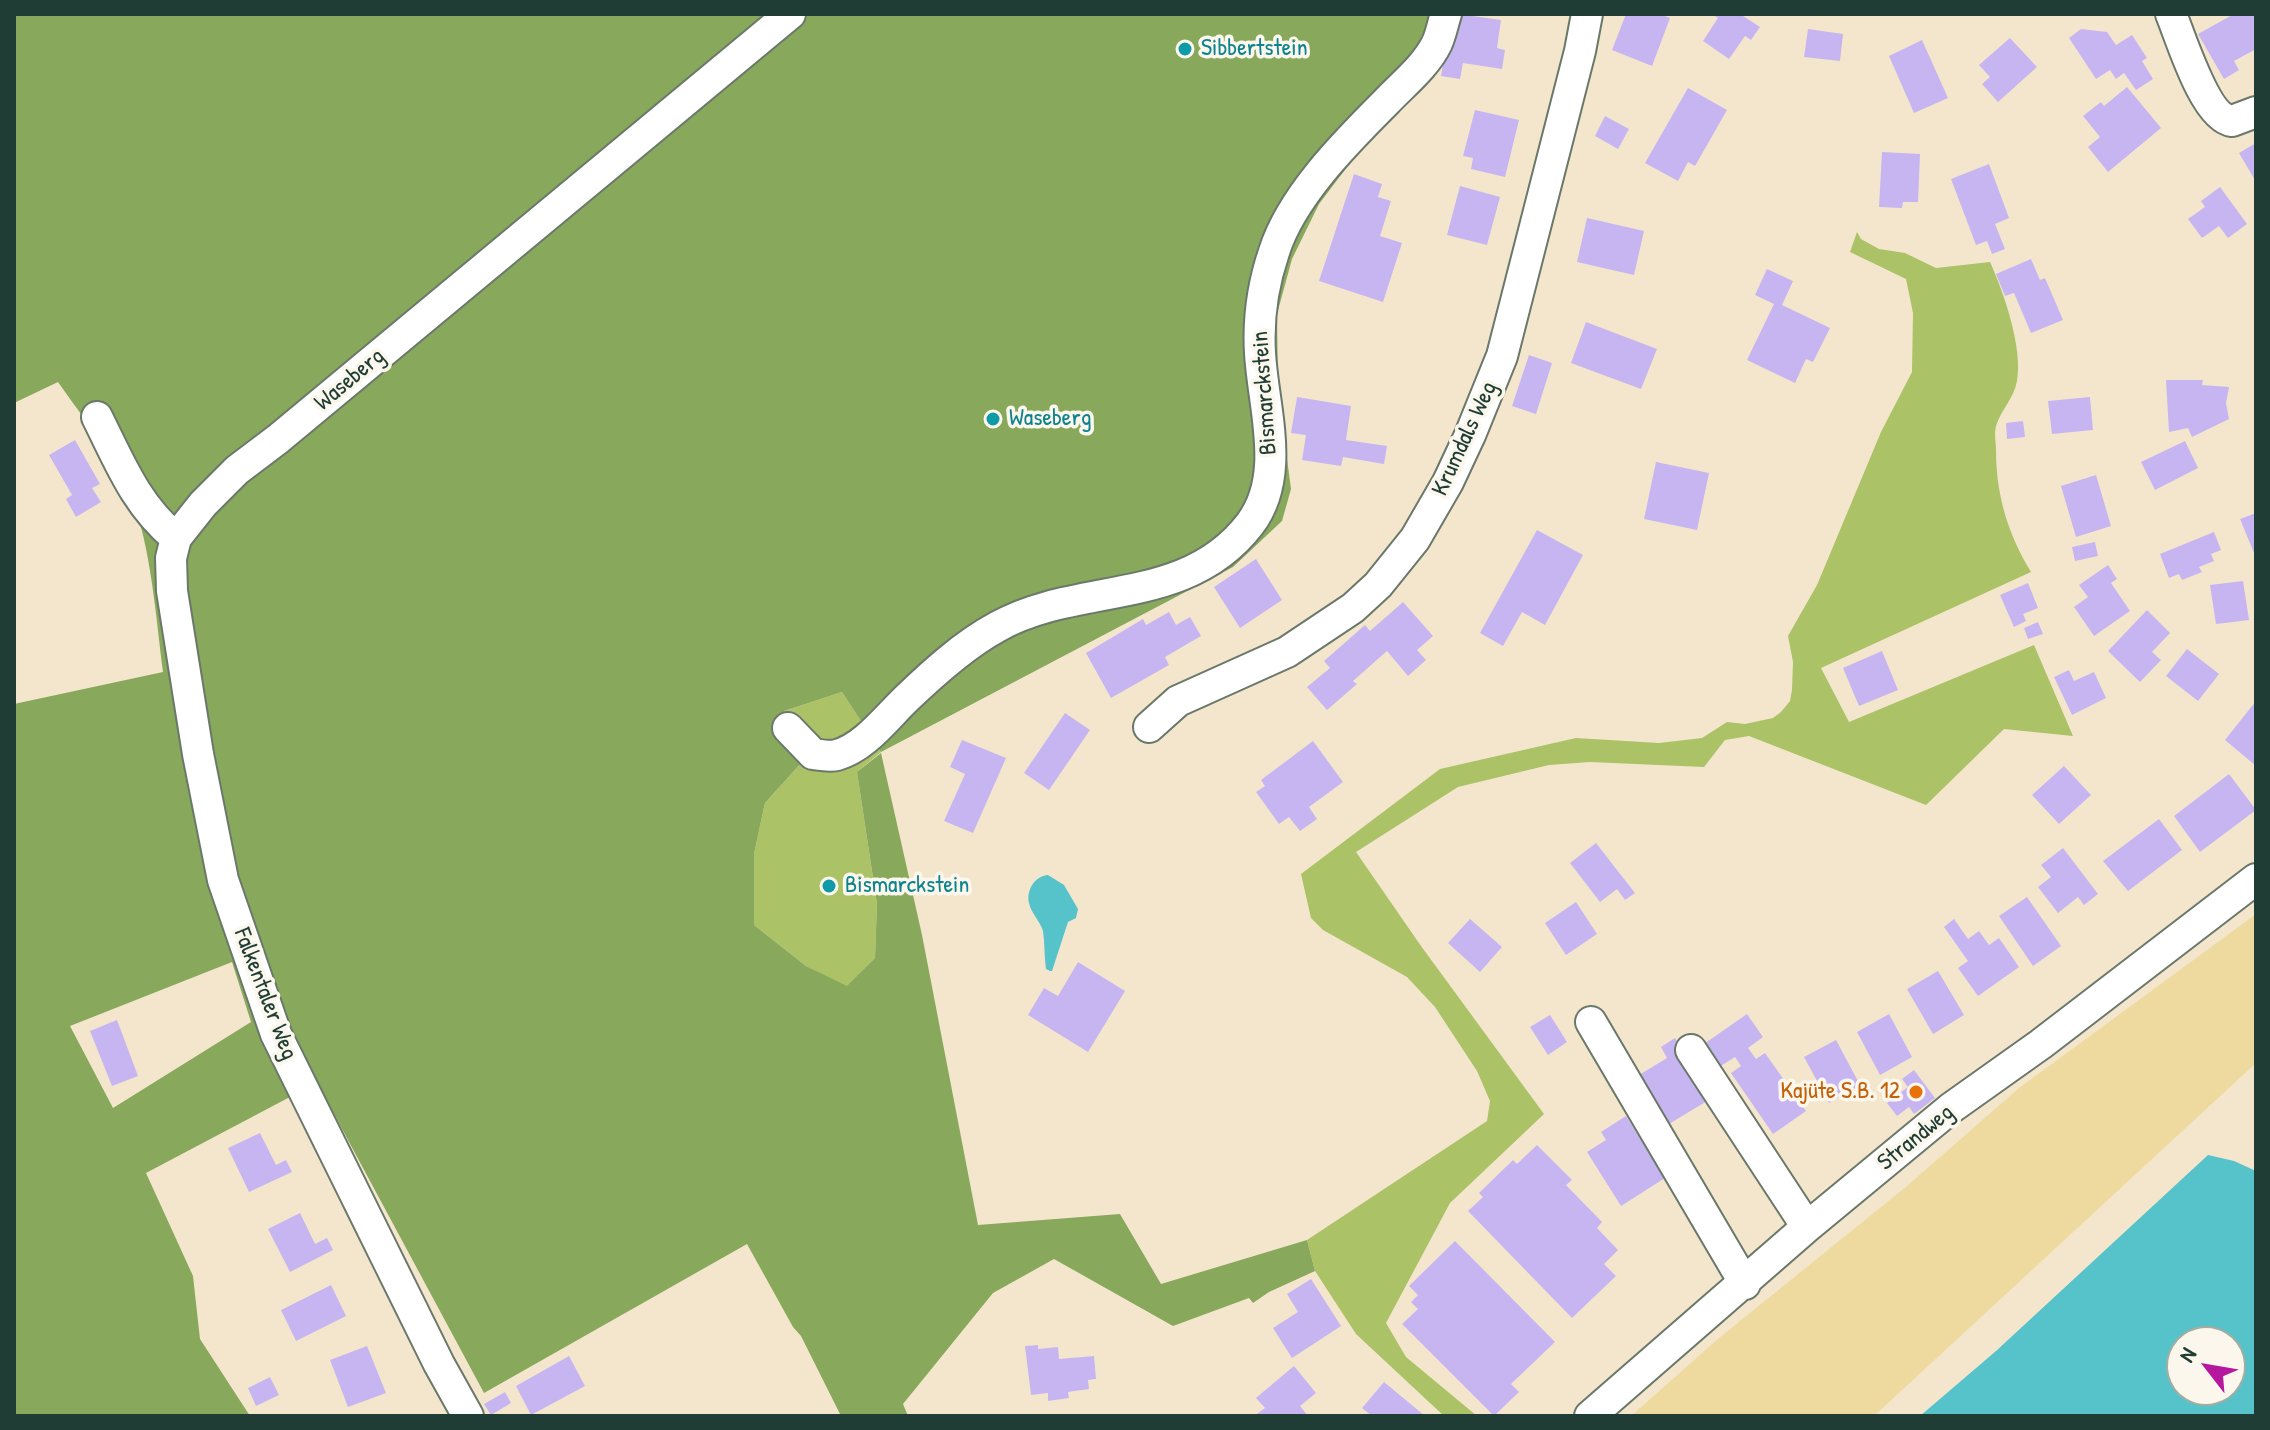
<!DOCTYPE html>
<meta charset="utf-8">
<style>
body{margin:0}
#map{position:relative;width:2270px;height:1430px;overflow:hidden;background:#f4e6cd;font-family:"Patrick Hand",sans-serif}
canvas{display:block}
.frame{position:absolute;inset:0;border:16px solid #1f3d34;pointer-events:none}
.north{position:absolute;left:2166px;top:1326px;width:80px;height:80px;box-sizing:border-box;background:#fbf7ec;border:2px solid #a3ada2;border-radius:50%;rotate:301deg;font-size:22px;font-weight:700;line-height:32px;text-align:center;color:#1f3d34}
.north::after{content:'';display:block;margin:auto;width:28px;height:36px;background:#b5179e;clip-path:polygon(50% 0,100% 100%,50% 72%,0 100%)}
</style>
<div id="map">
<canvas width="2270" height="1430"></canvas>
<div class="frame"></div>
<div class="north">N</div>
</div>
<script>
const context = document.querySelector('canvas').getContext('2d');
context.lineJoin = 'round';
function fill(path, color) { context.fillStyle = color; context.fill(path, 'evenodd'); }
function strokePath(path, color, width, dash) { context.strokeStyle = color; context.lineWidth = width; context.lineCap = dash ? 'butt' : 'round'; context.setLineDash(dash || []); context.stroke(path); }
function write(font, color, halo, rows, align = 'center') {
  context.font = font + ' "Patrick Hand",sans-serif'; context.lineWidth = 7; context.setLineDash([]); context.textBaseline = 'middle'; context.strokeStyle = halo; context.fillStyle = color; for (const [text, x, y, turn = 0] of rows) {
    context.save(); context.translate(x, y); context.rotate((+turn || 0) * Math.PI / 180); context.textAlign = isNaN(turn) ? turn : align; if (halo) context.strokeText(text, 0, 0); context.fillText(text, 0, 0); context.restore();
  }
}
fill(new Path2D(`
 M1857 232 1861 239 1879 249 1905 253 1936 268 1990 262C2004 293 2023 348 2017 381 2014 398 2001 410 1996 426 1994 433 1996 443 1996 450 1996 495 2008 534 2031 572L1821 668 1849 722 2034 645 2073 736 2004 729 1926 805 1749 736 1725 740 1704 767 1590 762 1549 765 1458 787 1356 852 1421 946 1544 1114 1450 1203 1386 1323 1406 1357 1477 1416H1444L1356 1334 1315 1271 1307 1240 1487 1121 1490 1101 1477 1071 1435 1007 1407 977 1323 930 1311 918 1301 874 1440 769 1576 738 1659 743 1702 738 1727 722 1745 724 1773 718 1781 712 1790 701 1792 690 1793 662 1788 636 1817 585 1881 432 1912 372 1913 313 1906 279 1850 252Z
 M842 692 881 752 857 772 877 904 875 958 847 987 806 966 754 925V854L765 803 802 762 784 711Z`), '#abc267');
fill(new Path2D(`
 M14 14H1456L1444 62 1366 142 1319 204 1292 259 1277 314 1278 390 1291 489 1282 521 1233 567 881 752 842 692 784 711 802 762 765 803 754 854V925L806 966 847 986 875 958 877 904 857 772 881 753 922 935 978 1225 1120 1214 1161 1284 1307 1240 1315 1271 1269 1292 1253 1303 1249 1298 1173 1326 1054 1259 993 1293 903 1404 908 1416H841L801 1336 793 1327 747 1244 484 1393 320 1088 288 1098 146 1173 193 1276 200 1339 250 1416H14V704L163 672C156 618 151 546 131 496 114 455 83 418 58 382L14 403ZM232 962 251 1022 113 1108 70 1026Z`), '#88a85c');
fill(new Path2D(`
 M2256 914V1063L1874 1416H1631L1719 1338 1907 1186 2019 1088Z`), '#eeda9e');
fill(new Path2D(`
 M1048 875 1064 885 1078 909 1076 918 1068 922 1052 971H1050L1046 969C1044 957 1045 944 1043 931 1040 921 1031 913 1029 903 1026 890 1035 876 1048 875Z
 M2208 1155 2234 1161 2256 1171V1416H1920L1996 1351ZM2182 1342H2230V1390H2182Z`), '#56c3ca');
fill(new Path2D(`
 M1458 14 1501 20 1497 48 1505 50 1502 69 1463 63 1460 79 1441 76 1446 44 1453 45Z
 M1626 14H1659L1670 18 1652 66 1612 50Z
 M1712 14H1740L1760 27 1751 40 1745 36 1729 59 1703 41 1718 18Z
 M2234 14H2256V49L2234 61 2239 70 2224 79 2198 34Z
 M1808 29 1843 34 1840 61 1804 57Z
 M2081 29 2107 32 2116 45 2132 35 2147 58 2142 61 2153 79 2136 90 2124 73 2116 79 2110 70 2096 79 2069 38Z
 M2010 38 2037 67 1998 102 1982 84 1990 77 1979 65Z
 M1922 40 1948 98 1914 113 1889 56Z
 M2127 87 2161 128 2108 172 2088 147 2100 137 2083 116 2101 102 2104 106Z
 M1688 88 1727 110 1695 166 1688 162 1678 181 1645 163Z
 M1475 110 1519 120 1505 177 1471 169 1473 158 1463 156Z
 M1605 116 1629 129 1618 149 1595 136Z
 M2256 143V182L2239 153Z
 M1882 152 1920 154 1918 202H1903L1902 208 1879 207Z
 M1989 164 2009 218 1995 224 2005 249 1992 254 1987 241 1976 245 1951 179Z
 M1354 174 1382 184 1378 197 1391 201 1380 236 1402 243 1383 302 1319 281Z
 M1460 186 1500 197 1487 245 1447 235Z
 M2220 187 2247 224 2228 238 2219 226 2202 238 2188 219 2205 207 2201 201Z
 M1587 218 1644 231 1634 275 1577 262Z
 M2031 259 2040 280 2045 278 2063 320 2031 333 2014 293 2005 296 1996 274Z
 M1767 269 1793 281 1782 305 1830 328 1813 362 1806 359 1795 383 1747 360 1774 304 1755 295Z
 M1586 322 1657 349 1641 389 1571 363Z
 M1529 355 1552 363 1536 414 1512 406Z
 M2166 380H2203L2202 385 2229 387 2226 403 2229 419 2192 437 2188 428 2169 432Z
 M1297 397 1351 406 1346 440 1387 446 1384 464 1343 457 1341 466 1302 460 1306 435 1291 433Z
 M2090 397 2093 430 2052 434 2048 401Z
 M2023 421 2025 437 2007 439 2006 423Z
 M75 440 100 484 92 488 101 502 76 517 66 499 72 495 49 455Z
 M2185 441 2198 468 2155 490 2141 462Z
 M1656 462 1709 473 1697 530 1644 519Z
 M2096 475 2111 526 2076 537 2061 486Z
 M2256 513V552L2254 553 2240 519Z
 M1537 530 1583 555 1545 625 1522 612 1503 646 1480 633Z
 M2214 532 2221 550 2211 554 2214 561 2199 567 2202 572 2182 580 2179 574 2169 578 2160 554Z
 M2095 542 2098 556 2075 561 2072 547Z
 M1256 559 1282 600 1240 628 1214 587Z
 M2108 565 2117 579 2111 583 2130 611 2094 636 2074 607 2088 597 2079 585Z
 M2243 581 2249 620 2216 624 2210 585Z
 M2028 583 2038 608 2023 614 2026 621 2014 627 2000 595Z
 M1403 602 1433 636 1417 650 1426 660 1408 676 1387 651 1353 681 1357 684 1327 710 1307 687 1330 668 1324 661 1365 625 1370 631Z
 M2147 610 2170 633 2152 652 2161 660 2140 682 2108 651Z
 M1169 612 1176 625 1190 617 1201 636 1165 657 1169 665 1111 698 1086 653 1143 619 1146 625Z
 M2038 622 2043 634 2028 639 2024 628Z
 M2187 649 2219 674 2198 701 2166 676Z
 M1882 651 1898 690 1859 706 1843 668Z
 M2069 670 2074 681 2094 672 2106 698 2072 715 2054 677Z
 M2256 701V766L2225 740Z
 M1065 713 1090 730 1049 790 1024 773Z
 M962 740 1006 758 973 833 944 821 965 774 950 767Z
 M1313 741 1343 782 1309 807 1317 819 1300 831 1289 817 1279 824 1256 792 1265 786 1261 780Z
 M2064 766 2091 795 2059 824 2032 795Z
 M2229 774 2256 810 2200 852 2174 816Z
 M2159 819 2182 850 2128 891 2103 861Z
 M1596 843 1635 893 1625 900 1617 889 1600 902 1570 863Z
 M2063 848 2098 894 2084 905 2078 897 2058 913 2038 887 2051 877 2041 865Z
 M2027 897 2061 946 2033 966 1999 916Z
 M1576 902 1597 934 1566 955 1545 923Z
 M1470 919 1502 947 1480 972 1448 943Z
 M1954 919 1968 939 1979 931 1989 945 1999 938 2019 967 1978 996 1958 968 1968 961 1944 927Z
 M1078 962 1125 991 1088 1052 1028 1015 1044 988 1058 996Z
 M1938 971 1964 1015 1933 1034 1907 989Z
 M1747 1014 1763 1037 1748 1048 1756 1059 1765 1053 1806 1111 1773 1134 1731 1073 1741 1066 1735 1057 1716 1069 1701 1046Z
 M1889 1014 1912 1057 1880 1075 1857 1032Z
 M1550 1015 1567 1042 1548 1055 1530 1027Z
 M117 1020 138 1076 112 1086 90 1031Z
 M1675 1038 1712 1098 1669 1124 1639 1075 1667 1058 1661 1047Z
 M1836 1040 1860 1085 1829 1103 1804 1057Z
 M1914 1070 1935 1098 1914 1114 1909 1107 1897 1116 1887 1103 1908 1087 1902 1079Z
 M1626 1116 1665 1178 1621 1206 1587 1152 1606 1140 1601 1132Z
 M260 1133 276 1165 286 1160 292 1172 249 1192 228 1148Z
 M1537 1145 1572 1180 1566 1185 1602 1222 1597 1228 1618 1250 1604 1264 1616 1276 1572 1318 1468 1211 1483 1197 1479 1193 1513 1160 1517 1164Z
 M300 1213 315 1244 327 1238 333 1250 290 1272 268 1229Z
 M1455 1241 1555 1342 1511 1384 1519 1392 1494 1416 1402 1324 1418 1309 1411 1302 1418 1295 1409 1286Z
 M1311 1279 1341 1326 1292 1358 1273 1328 1298 1312 1287 1294Z
 M331 1285 346 1316 296 1341 281 1310Z
 M1038 1345V1349L1058 1347 1059 1359 1094 1356 1096 1379 1088 1380 1089 1389 1068 1392 1069 1398 1048 1401V1393L1031 1395 1025 1346Z
 M367 1346 386 1393 348 1407 330 1360Z
 M569 1356 585 1386 531 1415 516 1386Z
 M1294 1366 1316 1393 1300 1406 1308 1416H1254L1265 1408 1256 1398Z
 M270 1377 279 1395 256 1406 248 1388Z
 M1384 1382 1425 1416H1372L1362 1408Z
 M505 1392 511 1403 491 1415 484 1404Z`), '#c7b5f1');
const minor = new Path2D(`
 M2171 14C2181 38 2205 118 2232 121L2256 112
 M97 417C120 463 136 505 176 538
 M1149 727 1178 701 1287 652 1353 608 1378 585 1415 539 1448 482 1470 435 1502 356 1580 51 1587 14
 M788 728 813 754C820 755 830 757 837 755 865 747 886 718 907 698 934 672 964 645 997 627 1078 581 1186 608 1250 524 1287 475 1263 408 1260 353 1258 319 1263 284 1274 252 1291 197 1346 142 1386 102 1403 84 1426 66 1437 43 1441 34 1443 23 1446 14
 M1591 1022 1745 1284
 M1691 1050 1807 1227
 M468 1416 439 1364 276 1034 223 880 198 754 172 591 171 558 176 538 203 504 237 470 278 439 790 14
 M1590 1416 1807 1227 1951 1108 2041 1044 2256 879`);
strokePath(minor, '#6a786a', 34);
strokePath(minor, '#fff', 30);
for (const [x, y, r, color] of [
 [1185,49,8,"#0f9aa8"],
 [993,419,8,"#0f9aa8"],
 [829,886,8,"#0f9aa8"],
 [1916,1092,8,"#e8710a"]
]) { const dot = new Path2D(); dot.arc(x, y, r, 0, 2 * Math.PI); context.fillStyle = color; context.fill(dot); strokePath(dot, '#fbf7ec', 3); }
write('24px', '#0d838f', '#fbf7ec', [
 ["Sibbertstein",1201,49],
 ["Waseberg",1009,419],
 ["Bismarckstein",845,886]
], 'left');
write('24px', '#1f3d34', '#fbf7ec', [
 ["Waseberg",350,380,-40],
 ["Bismarckstein",1265,393,-94],
 ["Krumdals Weg",1465,439,-65],
 ["Falkentaler Weg",265,994,69],
 ["Strandweg",1916,1138,-39]
]);
write('24px', '#c56008', '#fbf7ec', [
 ["Kajüte S.B. 12",1900,1092]
], 'right');
</script>
